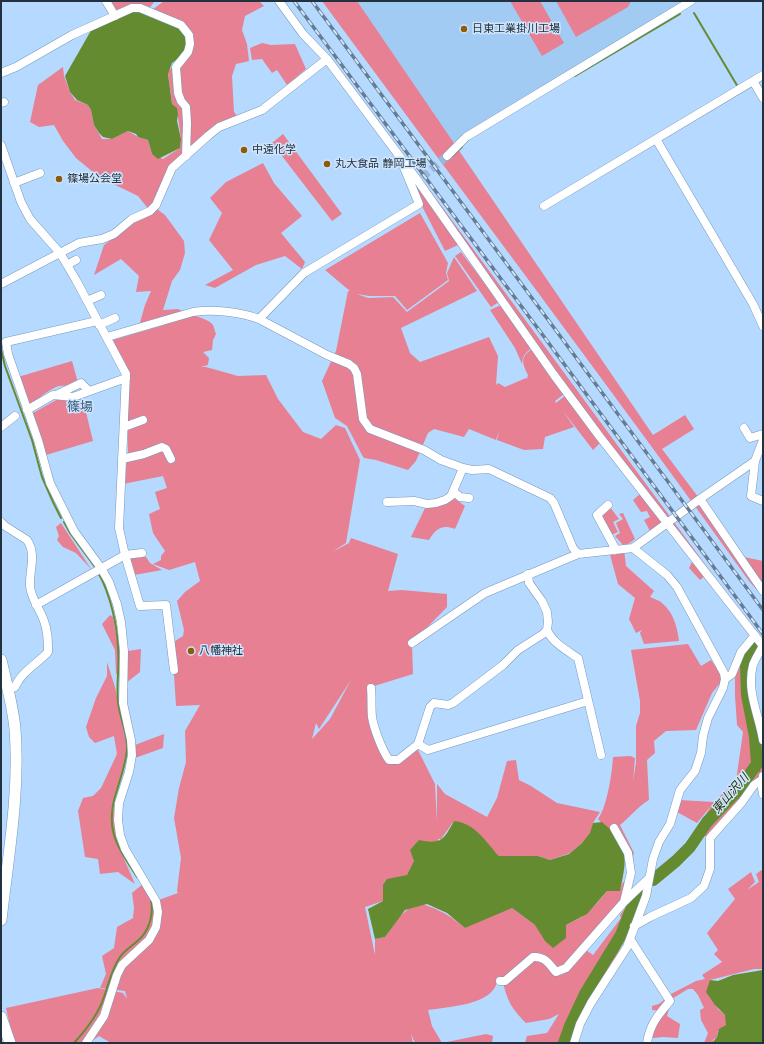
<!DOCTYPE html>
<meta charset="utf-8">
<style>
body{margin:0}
#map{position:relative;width:764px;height:1044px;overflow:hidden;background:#b5d9ff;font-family:"DejaVu Sans",sans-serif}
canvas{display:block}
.frame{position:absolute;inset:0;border:2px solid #22313f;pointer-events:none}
</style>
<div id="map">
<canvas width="764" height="1044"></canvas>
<div class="frame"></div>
</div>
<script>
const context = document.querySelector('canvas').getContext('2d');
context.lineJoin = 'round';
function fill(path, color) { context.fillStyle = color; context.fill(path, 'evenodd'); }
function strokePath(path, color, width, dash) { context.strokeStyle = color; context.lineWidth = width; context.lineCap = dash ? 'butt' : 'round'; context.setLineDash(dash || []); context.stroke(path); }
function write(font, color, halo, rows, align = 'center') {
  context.font = font + ' "DejaVu Sans","Noto Sans JP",sans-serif'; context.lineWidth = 3; context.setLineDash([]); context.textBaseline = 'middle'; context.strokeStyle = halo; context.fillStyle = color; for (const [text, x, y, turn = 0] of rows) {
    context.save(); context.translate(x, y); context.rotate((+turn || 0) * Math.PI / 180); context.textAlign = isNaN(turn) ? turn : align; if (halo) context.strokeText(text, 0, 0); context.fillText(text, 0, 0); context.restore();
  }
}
fill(new Path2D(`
 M338 1H679L680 2 445 147Z`), '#a2cbf4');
fill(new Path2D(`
 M108 1H155L147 11 117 15Z
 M164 1H259L264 6 245 16 242 30 247 44 249 61 236 64 232 76 234 112 238 117 181 159 150 211 138 196 99 177 76 158 63 141 54 125 39 127 30 122 38 85 63 67 64 76 70 92 75 100 88 105 91 110 94 125 102 139H112L128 131 138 137 148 140 152 154 163 159 180 148 181 139 177 110 172 104 168 72C178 60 187 54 185 38L152 10Z
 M322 1H357L653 435 685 415 694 429 662 449 699 498 763 593V597L749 581C609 386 464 194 322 1Z
 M510 1H540L564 43 542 56Z
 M556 1H631L628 7 576 37Z
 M262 43 271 45 295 44 306 69 287 85 277 70 272 73 262 59 252 60 250 48Z
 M283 134 342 214 332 221 272 143Z
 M263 163 274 183 302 216 281 233 305 262 302 269 285 256 256 265 215 288 205 285 233 270 209 240 222 213 210 198 226 182Z
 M423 181 763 643 759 649 752 696 763 744V775L710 838 697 833 698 827 711 806 697 823 677 812 679 800 714 802 736 781 743 732 737 725 735 696V676L741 662 754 642 705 576 700 580 689 568 693 560 576 402 475 259Z
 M419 187 458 245 445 251 423 208 422 202 417 189Z
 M157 209 165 215 184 241 185 253 180 270 172 281 163 310 178 309C187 315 207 317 213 325 214 327 215 332 216 334L213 340 212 350 203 352 209 358 208 365 201 367H206L238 376 266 375 278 399 303 432 321 439 336 425 345 428 360 460 346 543 332 552 349 543 351 538 398 554 388 591 402 590 447 594V607L412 643 413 674 371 687 373 717 389 760 416 746 435 784 437 822V784L445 794 487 817 497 798 507 761 516 760 519 780 531 786 557 803 600 812 593 823 591 833 582 843 570 853 550 860 538 856H499L489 846 454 821 441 839H438V841L383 901 365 907 375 955V939L385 937 398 918 416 902C438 909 447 913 465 928L488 912 512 908 535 925H566L582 917 597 903 607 891H619L623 882H630L624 902 583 948 593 955 621 918 620 915 641 888 642 891 611 972 574 1043H525L527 1036 547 1033 559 1014 549 1019 526 1023C512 1009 508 1002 503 983L512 976 497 981C494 1005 447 1007 428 1010L432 1026 442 1043 486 1034 493 1036 492 1043H415L411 1034 413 1043H111L99 1036 89 1043H14L6 1008 98 988 123 993 127 999 125 991 100 988 106 974 102 956 114 948 117 927 133 918 134 907 132 893 144 883 156 901 178 893 177 891 181 858 174 818 179 788 186 762 185 731 200 705 176 706 172 643 183 636 184 630 177 601 185 592 200 581 195 562 169 570 153 564 161 560V556L165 551 153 533 149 514 160 509 155 492 167 488 163 476 123 484 128 455 127 373 113 340 164 325V321L139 326 145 305 151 291 136 292 139 276 121 259 94 275 104 245 133 223ZM351 680 330 719 312 739 316 723 319 729Z
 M420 213 448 263 446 273 448 280 407 310 395 296H369L357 294 368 298 393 297 407 312 449 281 447 273 454 257 477 291 401 328 410 353 420 362 489 337 498 356 496 385 498 383 505 387 526 378 527 379 528 375C522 363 520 357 532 349L564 394 555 401 556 403 566 395 601 442 593 450 563 411 574 427 545 437 543 449 524 450 497 440 499 432 496 440 469 429 464 437 434 429 428 433 416 461 408 470 376 460 364 458 362 455 347 426 335 418 322 381 336 351 348 291H350L325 270Z
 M461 252 499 302 491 307 455 256Z
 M501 305 532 348C525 353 523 355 522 364L515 348 490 310Z
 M72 361 77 379V383C71 388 63 384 56 387 47 391 39 398 32 404L28 403 18 377Z
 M67 394 86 401 89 404 86 412 93 441 46 455 33 413Z
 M640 494 653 512 661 520V525L650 531 644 520 650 517 647 511 641 512 633 500Z
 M451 496 465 506 455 529C441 524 436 529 429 540L411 537 427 504Z
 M610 507 619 519 613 522 618 532 611 535 599 516Z
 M623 513 635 539 627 545H623L615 536 620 533 616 523 623 519 619 514Z
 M61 523 91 569 76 553 63 547 57 540 59 536 56 527Z
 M624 549 626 566 654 591 650 597C654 599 659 600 662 603 674 613 677 627 679 641L644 644 640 633 642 630 636 633 629 619 635 598 618 584 609 551Z
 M128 557H146L150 563 162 570 134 575Z
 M744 557 763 561V583L761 585Z
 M110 615 113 617 117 640 120 673 116 674 115 650 102 624Z
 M688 644 701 666 711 660 721 675V682L712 693 696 730 666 731 654 741 655 753 647 760 649 800C637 807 630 817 620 825L634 853 631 863 614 837 598 819C607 806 612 774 613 757L630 756 635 758 633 781 636 763V726L640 713V701L631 650Z
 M141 649 140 672 126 683 128 651Z
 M107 662 115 687 127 747 125 763 113 804 117 843 135 884 118 872 100 874 98 859 85 857 78 811 83 798 93 796 101 788 117 754 114 736 95 743 89 737 86 727 96 698 107 676Z
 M164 734 163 748 135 758V745Z
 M763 869V969H754L710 980C712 988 713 998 716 1006 721 1015 728 1011 726 1025L718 1031 717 1037 713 1040V1043H704L708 1033 701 1020 700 1010 704 1008 698 995 693 989H688L670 1000 669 995 696 981 705 979 702 975 722 962 714 954 718 950 707 933 735 899 728 889 751 872 755 882 747 890 759 882 756 874Z
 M664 1000H667L669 1009 667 1016 680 1024 678 1038 663 1037 653 1038 650 1037 661 1011 652 1010V1006L659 1004Z`), '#e78093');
fill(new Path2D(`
 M140 10C152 15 175 22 183 32 187 38 185 47 184 54L172 63 168 74 172 104 177 108 178 114 177 121 181 139 180 148 158 159 152 154 148 140 138 137 136 134 128 131 112 139 103 137 99 133 94 125 91 110 88 105 77 100 70 92 65 76 93 27 132 11Z
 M454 821C475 823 485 841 499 856H538L550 860 569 854 582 843 590 833 593 823 602 822C608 828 616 833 620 840 629 853 623 877 620 891H607L587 914 566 925V938L553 948 545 941 535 925 512 908 465 928 447 913 427 904 405 910 385 937 375 939 368 909 383 901V885L387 879 407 875 414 861 410 850 419 840C442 845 444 839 454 821Z
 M763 970V1043H712L717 1037 719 1029 726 1025 725 1015 715 1005 706 992 710 980 718 981 733 975Z`), '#658b30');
strokePath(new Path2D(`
 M694 13 738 87
 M575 76 680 14
 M452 156 462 147
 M1 349 5 366 32 440 42 477 53 502 61 518
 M64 522 70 533 95 567
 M99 574C110 594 117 624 118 647 120 665 116 683 118 701 119 716 128 734 127 749 126 763 121 777 117 790 104 829 116 844 137 877
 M757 764 759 771
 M74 1043C86 1030 98 1015 104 997 109 984 111 970 120 957 126 948 138 943 144 934 151 924 153 911 151 899`), '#658b30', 2);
strokePath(new Path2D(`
 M653 880 676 861 690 847 707 822 738 790 757 764 755 737 747 695 746 665 756 642
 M564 1043 570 1026 585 994 621 935 636 897 642 889`), '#658b30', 12);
strokePath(new Path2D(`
 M413 185 447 156`), '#98b7d9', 8, [8, 4]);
const street = new Path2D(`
 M106 1 115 16
 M279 1 303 34 327 59 418 181 554 375 600 437 763 646
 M1 73 16 67 72 35 132 8H140L181 25 189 35 190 44 188 52 176 67 178 93 181 101 186 107 187 123 186 156
 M753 81 763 98
 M1 103 4 102
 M656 139 753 304 763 326
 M1 145 21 202 30 219 60 253 76 280 126 374 119 528 125 555 36 605
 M447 156 466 137 691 1
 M14 183 40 173
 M544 206 763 75
 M67 265 76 260
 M1 284 79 243 102 239 114 234 132 219 150 211 156 205 172 168 209 135 219 127 262 110 327 59
 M87 301 101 295
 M259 319 304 273 419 204 403 165
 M99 325 115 318
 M107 337 193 312C213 309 241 312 259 319L327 355 349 364 354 368 357 374 363 419 370 429 424 450 441 460 463 468 472 470 489 469 550 498 554 503 573 548 578 554 633 548 700 499 755 461 763 440
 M56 395 81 383 89 391
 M27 410 53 395 73 397 126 378
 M1 427 15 416
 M124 427 143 420
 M744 428 750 438 763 434
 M122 459 144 454 162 447 166 449 171 459
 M755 461 751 496 763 501
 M453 491 460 497 469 498
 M700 499 763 591
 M387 502 414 501 427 504 436 503 445 500 451 496 463 468
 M608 505 597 515 616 550
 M1 522 5 526 27 540C37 554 29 571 30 586 31 599 40 609 44 621 48 631 48 641 48 652 38 663 21 672 15 687L8 690
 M142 553 125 555 140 606 166 605 174 670
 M547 630C553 643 566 650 578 658L601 755
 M412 643 485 593 578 554
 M763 645C760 652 755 659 753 665 746 691 759 715 763 740
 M725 679 732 674 741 652 755 635
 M371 688C372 698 371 707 372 717 374 729 382 750 389 760H398L418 744 430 707 434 703 448 705 453 703 503 665 518 650 543 634 547 630 548 622 547 612 542 601 529 583 528 574
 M418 744 428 750 588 701
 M763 776 762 788 763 794
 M625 901 649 878
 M634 926 650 917 691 898 704 886 710 869V838L742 802 754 785 763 779
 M630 939 670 1001C658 1015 650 1024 647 1043
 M500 981H505L533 957C545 956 549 964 556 972L566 968 624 902 631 873 628 853 614 828
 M86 1043 104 1016 117 975 122 965 149 940 156 927 158 912 156 901 125 849 120 835 118 820 119 803 129 772 132 755 131 740 123 703 124 651 121 622 117 604 109 582 101 568 74 531 50 483 38 440 8 354 6 342 97 321
 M574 1043 580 1024 591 1003 627 947 646 896 653 859 659 842 670 824 680 790 695 771 701 753 703 736 708 718 723 688 725 679 724 673 677 587 667 575 633 548`);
const secondary = new Path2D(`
 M1 660C6 682 13 706 15 729 20 792 8 857 1 920
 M1 1017 10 1043`);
strokePath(street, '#7698bc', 9);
strokePath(secondary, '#7698bc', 12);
strokePath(street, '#fff', 8);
strokePath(secondary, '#fff', 11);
const rail = new Path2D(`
 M294 1 542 334 763 634
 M312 1 763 610`);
strokePath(rail, '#647c95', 3.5);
strokePath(rail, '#cfe5fc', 2, [6]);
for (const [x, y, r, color] of [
 [464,29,4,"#8f5a0b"],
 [244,150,4,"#8f5a0b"],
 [327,164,4,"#8f5a0b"],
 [59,179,4,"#8f5a0b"],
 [191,651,4,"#8f5a0b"]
]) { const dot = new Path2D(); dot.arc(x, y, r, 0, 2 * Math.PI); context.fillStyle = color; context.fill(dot); strokePath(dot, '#cfe5fc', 1.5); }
write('11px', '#22313f', '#cfe5fc', [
 ["日東工業掛川工場",472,29],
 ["中遠化学",252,150],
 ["丸大食品 静岡工場",335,164],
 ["篠場公会堂",67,179],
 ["八幡神社",199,651]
], 'left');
write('italic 12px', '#1f2f09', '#cfe5fc', [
 ["東山沢川",731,794,-49]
]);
write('13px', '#395979', '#cfe5fc', [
 ["篠場",80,408]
]);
</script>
